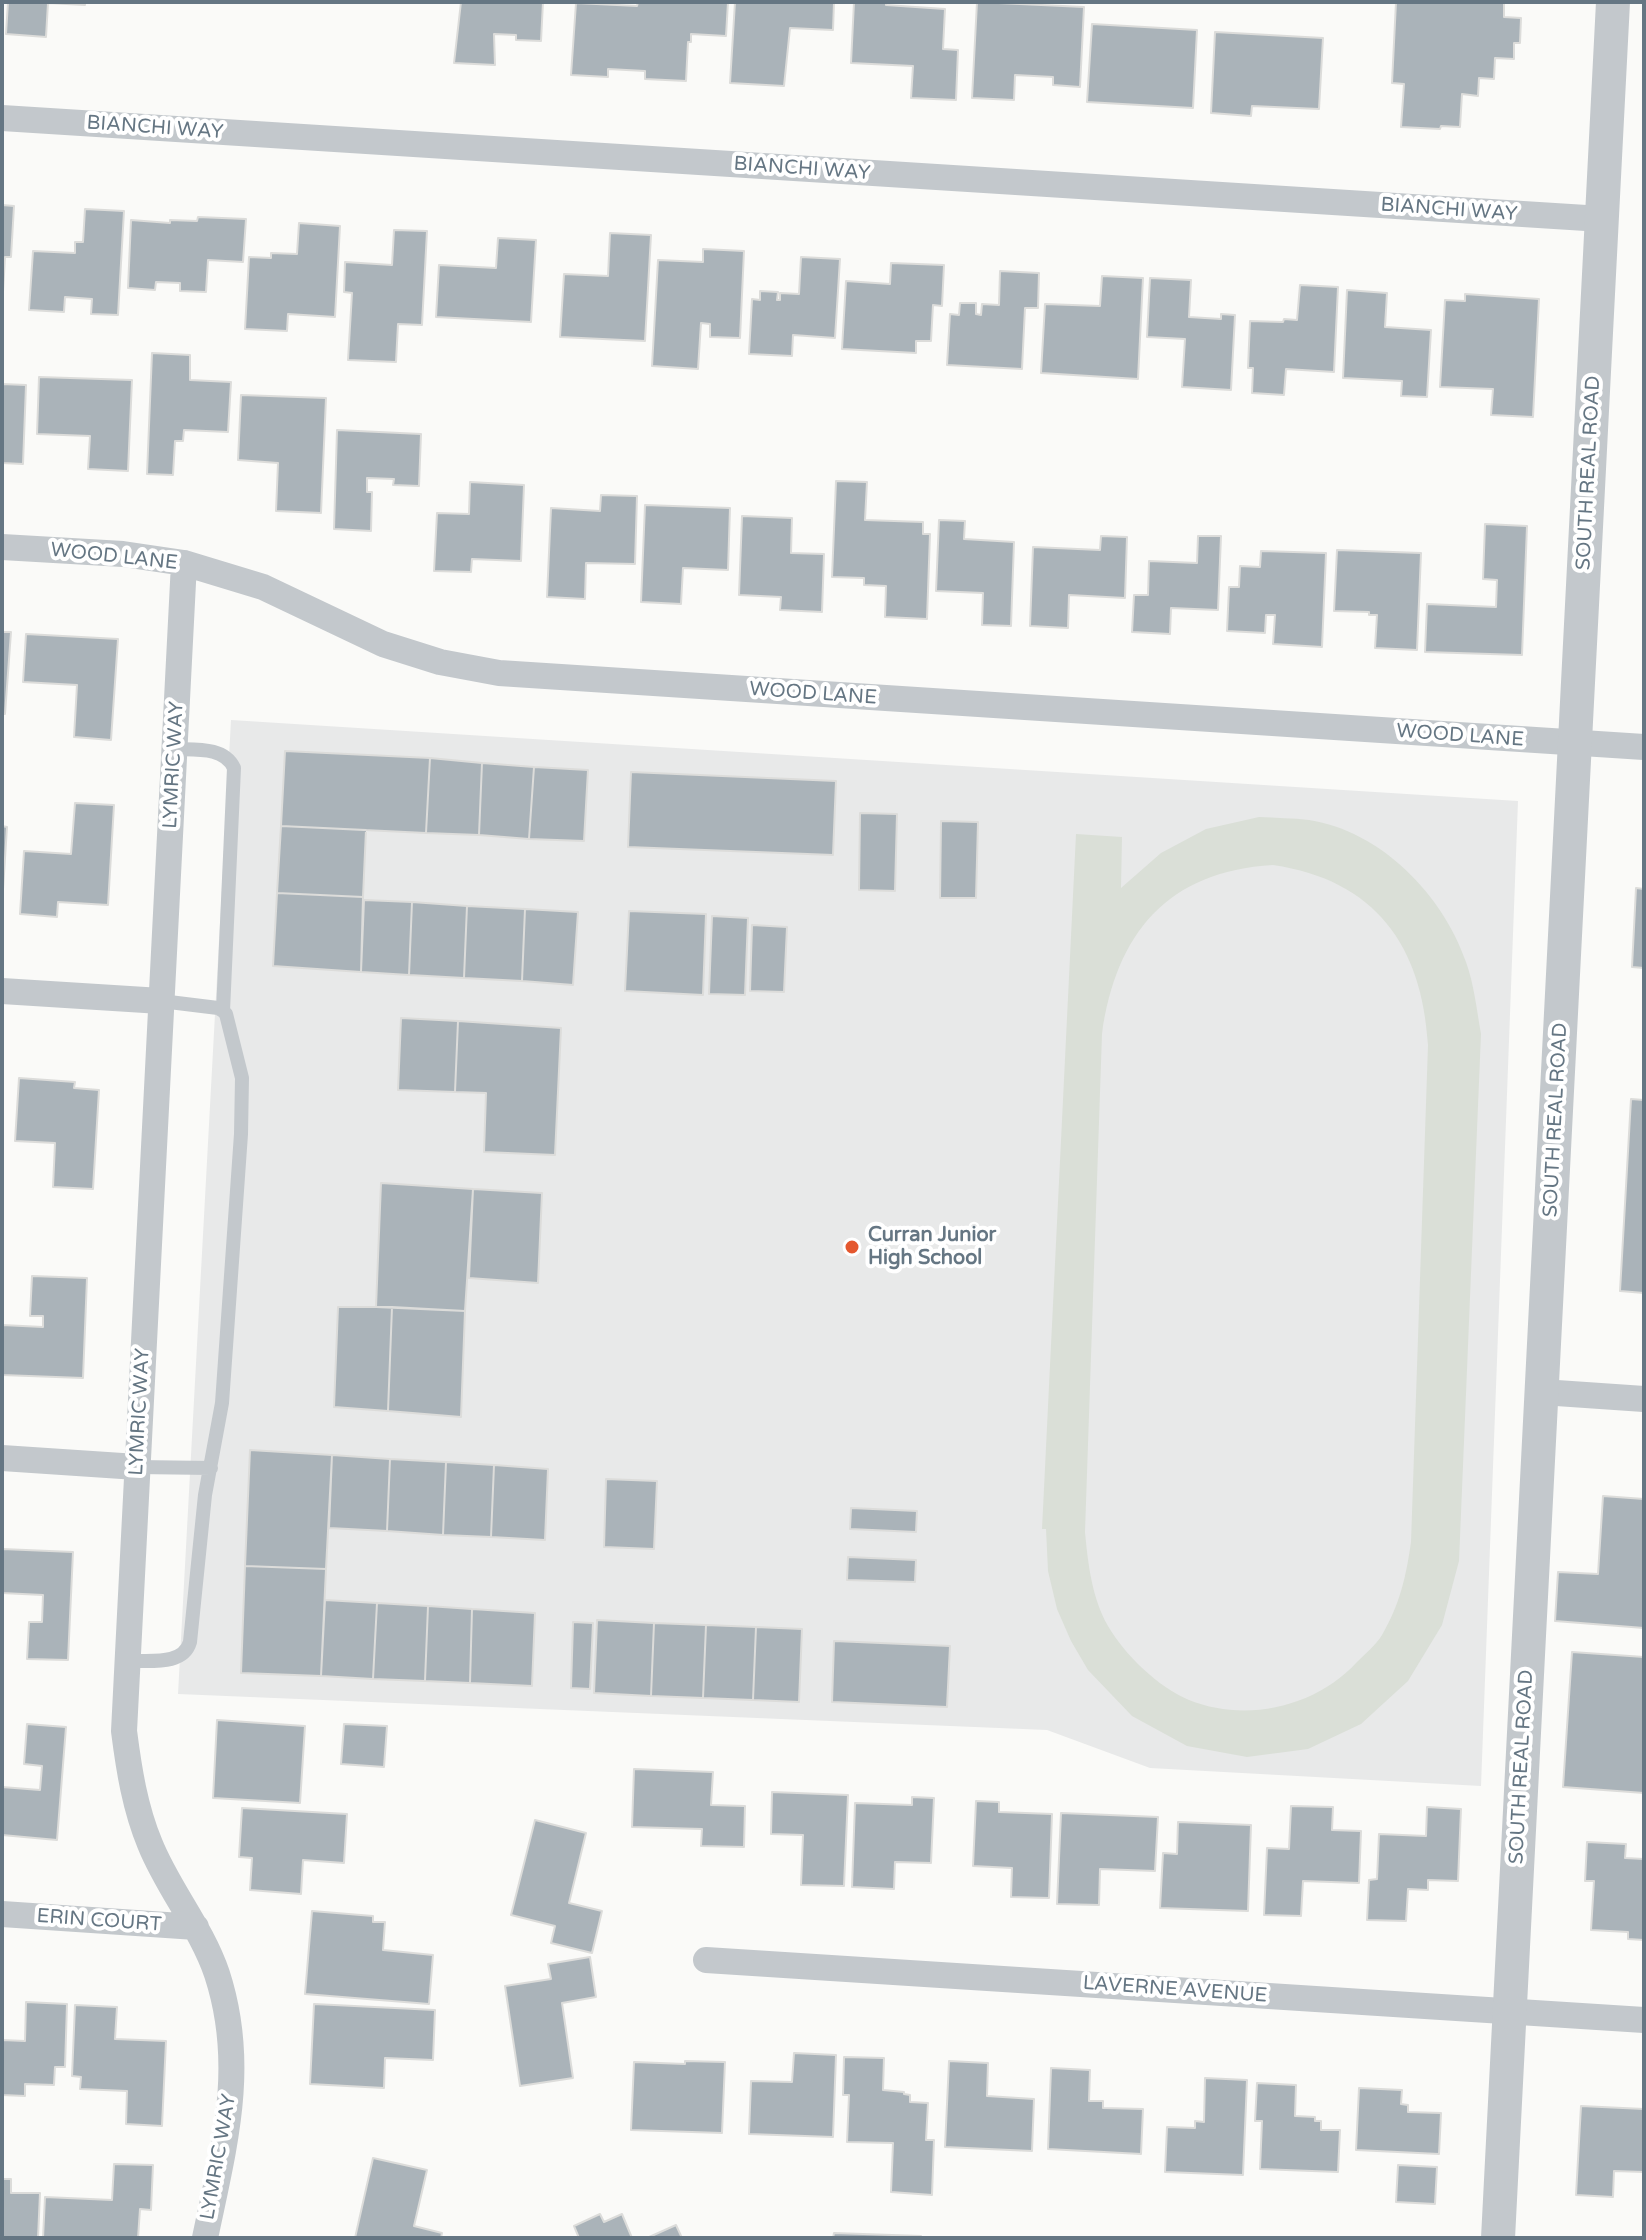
<!DOCTYPE html>
<style>
body{margin:0}
#map{position:relative;width:1646px;height:2240px;overflow:hidden;background:#fafaf8;font-family:"Varela Round",sans-serif}
canvas{display:block}
.frame{position:absolute;inset:0;border:4px solid #657683;pointer-events:none}
</style>
<div id="map">
<canvas width="1646" height="2240"></canvas>
<div class="frame"></div>
</div>
<script>
const context = document.querySelector('canvas').getContext('2d');
context.lineJoin = 'round';
function fill(path, color) { context.fillStyle = color; context.fill(path, 'evenodd'); }
function strokePath(path, color, width, dash) { context.strokeStyle = color; context.lineWidth = width; context.lineCap = dash ? 'butt' : 'round'; context.setLineDash(dash || []); context.stroke(path); }
function write(font, color, halo, rows, align = 'center') {
  context.font = font + ' "Varela Round",sans-serif'; context.lineWidth = 8; context.setLineDash([]); context.textBaseline = 'middle'; context.strokeStyle = halo; context.fillStyle = color; for (const [text, x, y, turn = 0] of rows) {
    context.save(); context.translate(x, y); context.rotate((+turn || 0) * Math.PI / 180); context.textAlign = isNaN(turn) ? turn : align; if (halo) context.strokeText(text, 0, 0); context.fillText(text, 0, 0); context.restore();
  }
}
fill(new Path2D(`
 M231 720 1518 801 1481 1786 1150 1768 1047 1730 178 1694Z`), '#e8e9e9');
fill(new Path2D(`
 M1259 817C1276 818 1293 818 1309 820 1381 831 1443 895 1466 962 1474 984 1477 1011 1481 1034L1459 1561 1442 1625 1408 1681 1361 1724 1308 1749 1247 1757 1187 1746 1132 1716 1088 1670 1071 1641 1057 1609 1048 1571 1046 1529H1042L1076 834 1122 837 1121 888 1161 853 1206 829ZM1273 865C1375 880 1422 945 1428 1045L1411 1542C1406 1577 1400 1604 1382 1635 1376 1645 1365 1654 1357 1662 1316 1707 1246 1723 1189 1700 1158 1687 1125 1655 1108 1626 1092 1598 1088 1564 1085 1532L1102 1034C1116 934 1167 871 1273 865Z`), '#dadfd7');
const building = new Path2D(`
 M8 2H85V5L48 3 46 37 6 34Z
 M461 2H543L541 41 516 40V35L494 34 495 65 454 63Z
 M638 2H728L726 36 691 34V42H688L686 81 645 79V71L608 69V77L571 75 576 3 637 6Z
 M735 2H834L833 30 790 28 784 86 730 83Z
 M854 2H886V5L945 9 943 49 958 50 956 100 911 98 913 66 851 63Z
 M977 2 1084 7 1080 87 1053 85V77L1015 75 1014 100 972 98Z
 M1396 2H1504V17L1521 18 1520 43H1514V59L1495 58 1494 79 1479 78 1478 96 1462 94 1460 127 1441 126 1440 129 1401 127 1404 84 1392 83Z
 M1092 24 1197 30 1193 108 1087 102Z
 M1215 32 1323 38 1319 109 1252 106 1251 116 1211 113Z
 M2 205 14 206 11 257H5L2 309Z
 M85 209 124 211 118 315 91 314 92 299 65 297 64 312 29 310 33 251 75 253V242H83Z
 M198 217 246 219 243 262 208 260 206 292 180 291V283L156 282 155 290 128 288 131 220 170 223V220L197 221Z
 M299 223 340 226 335 317 288 314 287 331 245 329 249 257 271 258V253L297 254Z
 M394 230 427 231 422 325 398 324 396 362 348 360 352 293 344 292 345 262 392 265Z
 M610 233 651 235 645 341 560 337 564 274 608 276Z
 M498 238 536 240 531 322 436 317 439 265 496 268Z
 M703 249 744 251 740 338 710 337V324L701 323 698 369 652 366 658 260 703 262Z
 M801 257 840 259 835 338 793 335 792 356 749 354 752 299 760 300V291L778 292 777 300H780V293L799 294Z
 M891 263 944 265 942 306 933 305 931 341H916V353L842 349 846 281 890 284Z
 M1000 271 1039 273 1038 308H1025L1022 369 947 365 950 314 959 315 960 303H976V314L981 315 982 304 999 305Z
 M1102 276 1143 278 1138 379 1041 373 1045 304 1100 306Z
 M1150 278 1191 280 1189 317 1221 319V314L1235 315 1231 390 1182 387 1185 339 1147 337Z
 M1300 285 1338 287 1334 372 1286 369 1284 395 1252 393 1253 368H1248L1250 321 1283 322 1284 319 1297 320Z
 M1347 290 1387 293 1385 327 1431 330 1427 397 1401 396 1402 381 1343 378Z
 M1465 294 1539 299 1533 417 1491 415 1493 389 1440 387 1445 300 1465 301Z
 M152 353 190 355V380L231 382 228 432 184 430 183 441H175L173 475 147 474Z
 M39 377 132 380 128 471 88 469 90 436 37 434Z
 M2 384 26 385 23 464 2 463Z
 M241 395 326 398 321 513 276 511 278 463 238 460Z
 M337 430 421 434 419 486 393 485 394 479 367 478V492H372L371 531 334 529Z
 M836 481 867 482 865 520 923 522V534H930L927 619 885 617 886 586 864 585V578L832 577Z
 M470 482 524 485 521 561 472 559 471 572 434 571 437 513 469 514Z
 M601 495 637 496 635 564 586 563 585 599 547 597 551 508 600 511Z
 M645 505 730 508 728 570 683 568 681 604 641 602Z
 M742 516 792 518 791 553 824 554 822 612 780 610 781 597 739 595Z
 M939 520 965 521 964 539 1014 542 1011 626 982 625 983 593 936 591Z
 M1485 524 1527 526 1522 655 1425 652 1427 604 1496 607 1497 580 1483 579Z
 M1101 536 1127 537 1125 598 1069 595 1068 628 1030 626 1033 547 1100 550Z
 M1198 536H1221L1218 610 1171 608 1170 634 1132 632 1134 595H1148L1149 561 1197 563Z
 M1337 550 1421 553 1417 650 1375 648 1377 615H1369V612L1334 611Z
 M1261 551 1326 553 1322 647 1273 644 1275 615H1266L1265 633 1227 631 1229 587H1239L1240 566 1260 567Z
 M2 632H11L5 714H2Z
 M26 634 118 639 111 740 74 737 77 685 23 682Z
 M285 751 430 758 426 833 281 826Z
 M430 758 482 763 479 835 426 833Z
 M482 763 534 767 529 839 479 835Z
 M534 767 588 770 584 841 529 839Z
 M631 772 836 781 833 855 628 847Z
 M75 803 114 805 108 905 58 902 57 917 20 914 24 851 71 854Z
 M860 813 897 814 895 891 859 890Z
 M941 821 978 822 976 898H940Z
 M2 826 7 827 2 905Z
 M281 826 366 830 363 897 277 893Z
 M1636 888 1644 889V968L1632 967Z
 M277 893 363 897 361 972 273 966Z
 M364 900 412 902 409 975 361 972Z
 M412 902 467 906 464 978 409 975Z
 M467 906 525 909 522 981 464 978Z
 M525 909 578 912 573 985 522 981Z
 M629 911 706 914 703 995 625 991Z
 M712 916 748 918 745 995 709 994Z
 M752 925 787 927 784 992 750 991Z
 M401 1018 458 1021 455 1092 398 1090Z
 M458 1021 561 1028 555 1155 484 1152 486 1093 455 1092Z
 M19 1078 75 1082 74 1088 99 1090 93 1189 53 1187 55 1143 15 1141Z
 M1631 1099 1644 1100V1293L1620 1291Z
 M381 1183 473 1189 465 1311 376 1307Z
 M473 1189 542 1193 538 1283 469 1278Z
 M32 1276 87 1278 83 1378 2 1375V1325L43 1327V1316H30Z
 M338 1307H392L388 1411 334 1407Z
 M392 1307 465 1311 461 1417 388 1411Z
 M250 1450 332 1455 326 1569 245 1566Z
 M332 1455 390 1459 387 1531 329 1528Z
 M390 1459 446 1462 443 1535 387 1531Z
 M446 1462 494 1465 491 1537 443 1535Z
 M494 1465 548 1469 545 1540 491 1537Z
 M606 1479 657 1481 654 1549 604 1547Z
 M1603 1496 1644 1499V1628L1555 1621 1558 1572 1598 1574Z
 M851 1508 917 1511 916 1532 850 1529Z
 M2 1549 73 1552 68 1660 27 1659 29 1622H42L43 1595 2 1593Z
 M848 1557 916 1560 915 1582 847 1580Z
 M245 1566 326 1569 321 1676 241 1673Z
 M325 1600 377 1603 373 1679 321 1676Z
 M377 1603 428 1606 425 1681 373 1679Z
 M428 1606 472 1609 470 1683 425 1681Z
 M472 1609 535 1613 532 1686 470 1683Z
 M597 1620 654 1623 651 1696 594 1693Z
 M573 1622 593 1623 590 1689 571 1688Z
 M654 1623 706 1625 703 1698 651 1696Z
 M706 1625 756 1627 753 1700 703 1698Z
 M756 1627 802 1629 799 1702 753 1700Z
 M834 1641 950 1646 947 1707 832 1702Z
 M1572 1652 1644 1657V1793L1563 1787Z
 M217 1720 305 1726 300 1803 213 1798Z
 M27 1724 66 1727 57 1840 2 1835V1787L40 1790 42 1766 24 1764Z
 M344 1724 387 1726 384 1767 341 1764Z
 M634 1769 713 1772 711 1805 745 1806 744 1847 701 1846 702 1829 632 1827Z
 M772 1792 848 1795 844 1886 801 1885 803 1835 771 1834Z
 M912 1797 934 1798 931 1863 895 1862 894 1889 852 1887 855 1803 912 1805Z
 M976 1801 999 1802V1812L1052 1814 1049 1898 1011 1897 1012 1868 973 1866Z
 M1291 1806 1333 1807 1332 1830 1361 1831 1359 1883 1303 1881 1301 1916 1264 1915 1267 1848 1289 1849Z
 M1427 1807 1461 1809 1458 1881 1428 1880V1890L1408 1889 1406 1921 1367 1920 1369 1880 1377 1879 1379 1834 1426 1836Z
 M242 1808 347 1814 344 1863 303 1860 301 1894 250 1890 252 1858 239 1857Z
 M1061 1813 1158 1817 1155 1871 1100 1869 1099 1905 1057 1904Z
 M535 1820 586 1833 569 1903 602 1911 592 1953 551 1943 555 1926 511 1915Z
 M1178 1822 1251 1825 1248 1911 1160 1908 1163 1853 1177 1854Z
 M1587 1842 1626 1844 1625 1858 1644 1859V1940L1628 1939V1932L1591 1930 1594 1881H1585Z
 M312 1911 373 1916V1922H385L383 1950 433 1955 429 2004 305 1994Z
 M590 1957 596 1997 562 2003 573 2078 520 2086 505 1986 551 1979 548 1964Z
 M26 2002 67 2004 65 2067H55L54 2085 25 2084V2096L2 2095V2040L25 2041Z
 M314 2004 435 2010 433 2060 385 2058 384 2088 310 2084Z
 M75 2005 117 2007 115 2039 166 2041 162 2126 126 2124 127 2091 80 2089 81 2077 72 2076Z
 M794 2053 836 2055 833 2137 749 2134 751 2081 792 2082Z
 M844 2057 884 2058 883 2090 904 2092V2094L910 2095V2102L928 2103 926 2140H934L932 2195 891 2192 893 2143 847 2142 849 2095H843Z
 M685 2061 725 2062 722 2133 631 2130 634 2062 685 2064Z
 M949 2061 988 2063 987 2096 1034 2099 1032 2151 945 2147Z
 M1051 2068 1090 2070 1089 2101H1103V2108L1143 2109 1141 2154 1048 2149Z
 M1205 2078 1247 2080 1243 2175 1165 2172 1167 2127 1195 2128V2121L1204 2122Z
 M1257 2083 1296 2085 1295 2116 1315 2117V2121H1321V2130H1340L1338 2172 1260 2169 1262 2121H1255Z
 M1359 2088 1402 2090 1401 2104 1408 2105V2112L1441 2113 1439 2154 1356 2150Z
 M1581 2106 1644 2109V2172L1614 2171 1613 2197 1576 2195Z
 M373 2158 427 2170 414 2226 442 2233 441 2238H355Z
 M114 2164 153 2165 151 2210 140 2209 138 2238H43L45 2197 112 2200Z
 M1398 2165 1437 2167 1435 2204 1396 2202Z
 M2 2179H11V2193H40L38 2238H2Z
 M600 2214 604 2222 622 2214 632 2238H579L574 2226Z
 M676 2225 682 2238H647Z
 M834 2233 921 2236V2238H833Z`);
fill(building, '#aab3b9');
strokePath(building, '#dcdcda', 2);
strokePath(new Path2D(`
 M161 1001 218 1008 223 1011
 M137 1467 211 1468
 M128 1661C150 1660 183 1666 190 1642L205 1495 222 1403 241 1134 242 1078 226 1014 223 1011 234 768C224 746 194 750 174 749`), '#c3c8cc', 14);
strokePath(new Path2D(`
 M2 118 1602 219
 M2 547 123 554 184 563 263 587 383 644 440 662 499 673 1644 747
 M184 563 124 1731C129 1770 135 1808 150 1844 168 1889 201 1927 217 1974 247 2066 224 2147 205 2238
 M2 991 161 1001
 M1542 1392 1644 1399
 M2 1458 137 1467
 M2 1914 196 1927
 M706 1960 1644 2020`), '#c3c8cc', 26);
strokePath(new Path2D(`
 M1498 2238 1613 2`), '#c3c8cc', 34);
for (const [x, y, r, color] of [
 [852,1247,8,"#e4572e"]
]) { const dot = new Path2D(); dot.arc(x, y, r, 0, 2 * Math.PI); context.fillStyle = color; context.fill(dot); strokePath(dot, '#fff', 3); }
write('20px', '#657683', '#fff', [
 ["BIANCHI WAY",155,128,4],
 ["BIANCHI WAY",802,169,4],
 ["BIANCHI WAY",1449,210,4],
 ["SOUTH REAL ROAD",1589,473,-87],
 ["WOOD LANE",114,557,6],
 ["WOOD LANE",813,694,4],
 ["WOOD LANE",1460,736,4],
 ["LYMRIC WAY",174,765,-87],
 ["SOUTH REAL ROAD",1556,1120,-87],
 ["LYMRIC WAY",140,1412,-87],
 ["SOUTH REAL ROAD",1522,1767,-87],
 ["ERIN COURT",99,1921,4],
 ["LAVERNE AVENUE",1175,1990,4],
 ["LYMRIC WAY",219,2157,-80]
]);
write('bold 20px', '#657683', '#fff', [
 ["Curran Junior",868,1236],
 ["High School",868,1259]
], 'left');
</script>
